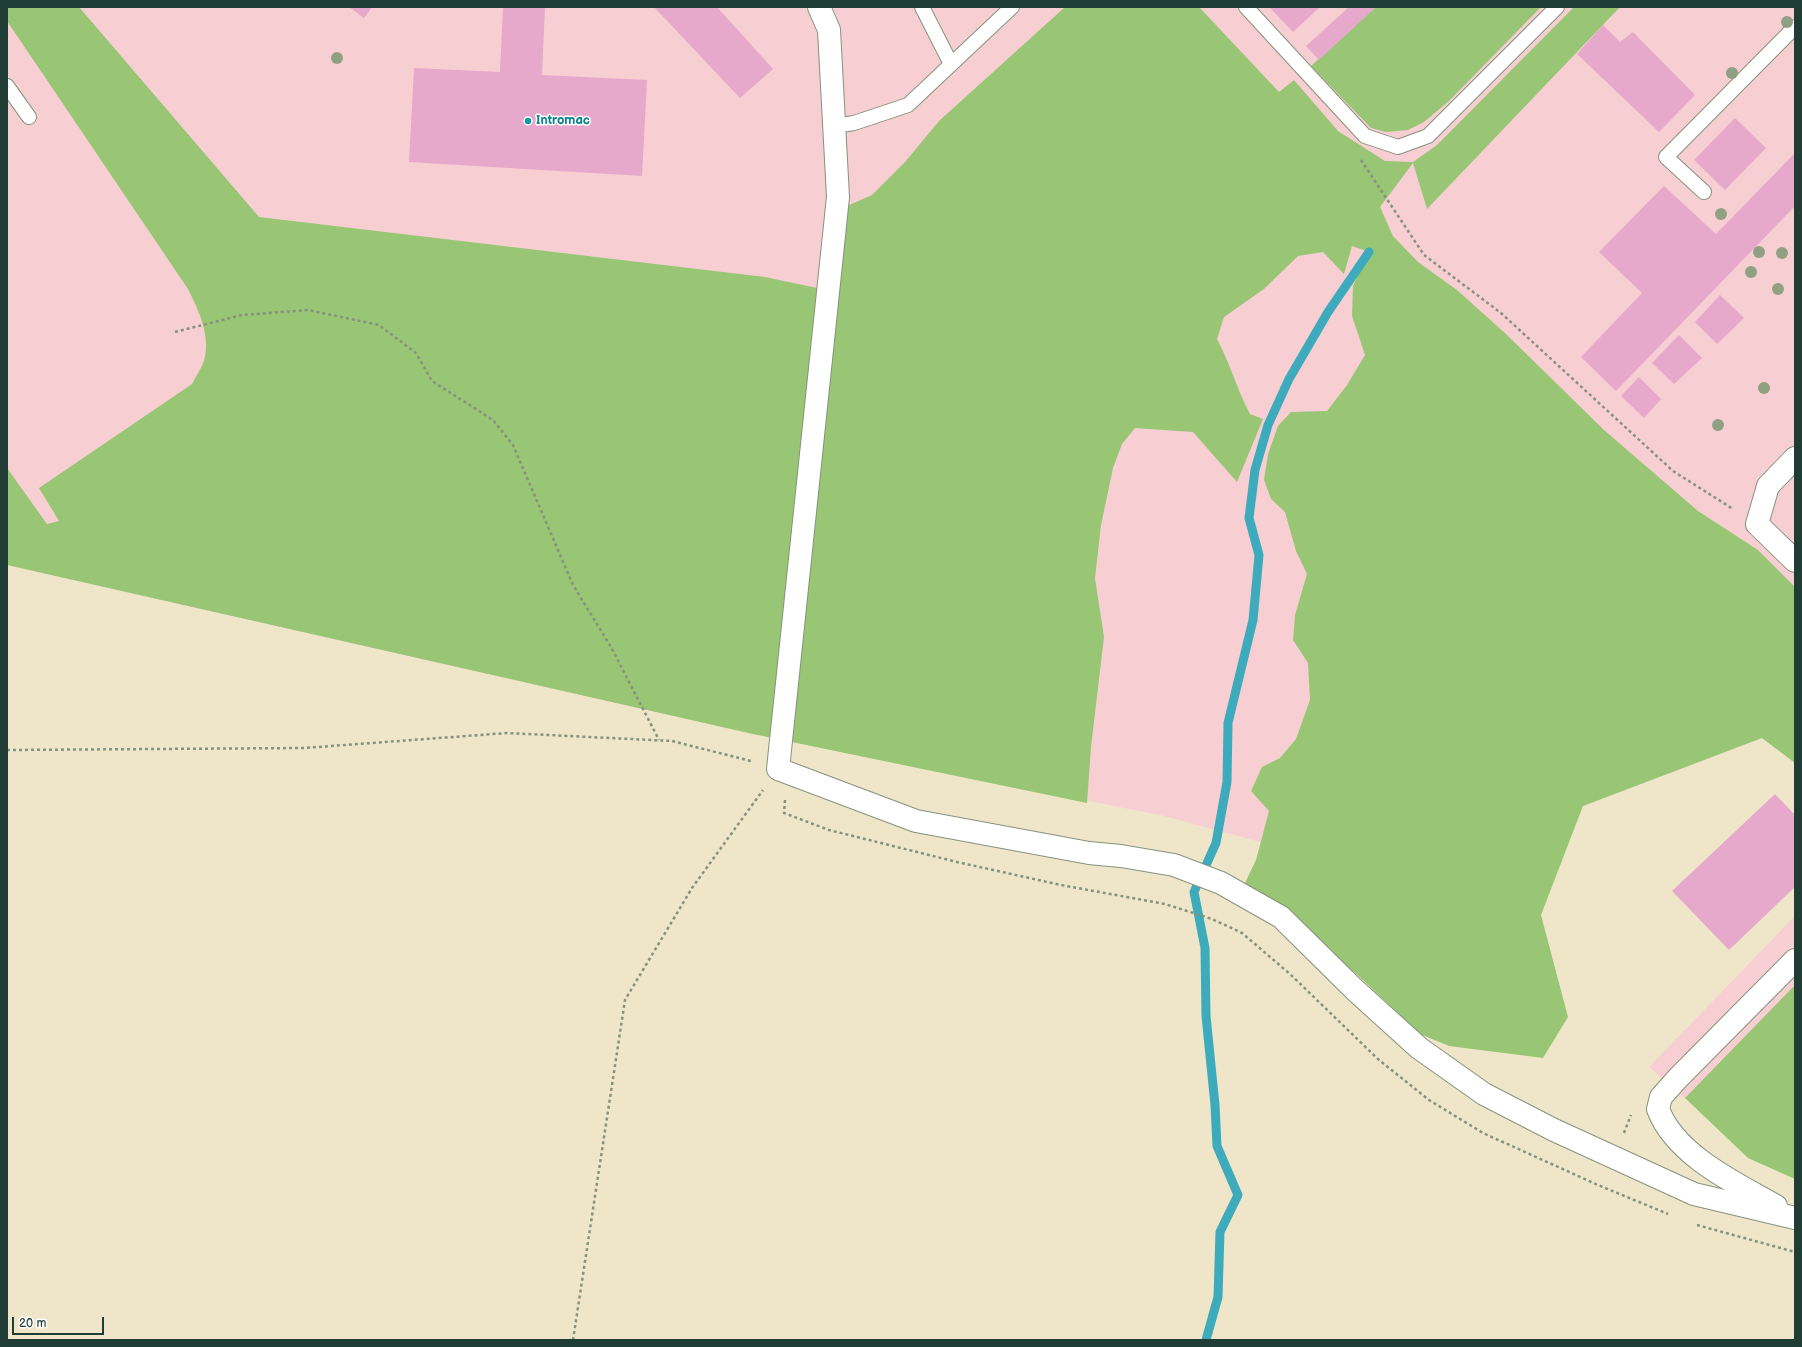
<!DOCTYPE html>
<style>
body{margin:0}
#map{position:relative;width:1802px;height:1347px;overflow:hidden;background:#efe6c9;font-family:"Balsamiq Sans",sans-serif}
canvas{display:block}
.frame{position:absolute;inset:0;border:8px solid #1f3d34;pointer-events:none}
.scale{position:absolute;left:12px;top:1317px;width:92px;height:18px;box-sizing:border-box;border:2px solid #1f3d34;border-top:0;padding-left:5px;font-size:12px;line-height:14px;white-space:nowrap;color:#1f3d34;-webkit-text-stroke:3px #fff;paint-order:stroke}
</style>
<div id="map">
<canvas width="1802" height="1347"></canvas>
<div class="frame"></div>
<div class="scale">20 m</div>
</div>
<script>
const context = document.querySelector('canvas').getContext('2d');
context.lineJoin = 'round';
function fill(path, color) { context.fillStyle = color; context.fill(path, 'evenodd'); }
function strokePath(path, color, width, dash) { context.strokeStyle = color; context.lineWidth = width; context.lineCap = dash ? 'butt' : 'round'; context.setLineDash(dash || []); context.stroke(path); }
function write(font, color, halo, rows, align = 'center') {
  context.font = font + ' "Balsamiq Sans",sans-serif'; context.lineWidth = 3; context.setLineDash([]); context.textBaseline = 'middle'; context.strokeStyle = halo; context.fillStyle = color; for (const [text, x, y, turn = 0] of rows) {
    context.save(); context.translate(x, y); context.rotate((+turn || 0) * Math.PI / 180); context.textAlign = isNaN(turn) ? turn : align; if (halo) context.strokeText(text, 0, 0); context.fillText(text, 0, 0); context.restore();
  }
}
fill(new Path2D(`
 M7 7H1795V763L1762 738 1583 806 1275 846 1164 816 753 734 7 565Z
 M1795 916V1030L1697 1109 1649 1067Z`), '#f7cfd3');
fill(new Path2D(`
 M7 7H79L259 217 765 277 836 292 847 206 872 195 905 162 939 121 1065 7H1199L1279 92 1294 80 1338 131 1385 161 1413 162 1437 145 1574 7H1620L1427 209 1413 163 1380 207 1393 236 1418 262 1457 290 1506 334 1604 430 1698 511 1758 550 1795 587V763L1762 738 1583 806 1541 915 1568 1017 1543 1058 1449 1046 1420 1034 1362 979 1278 905 1244 885 1256 860 1269 811 1251 791 1262 767 1280 758 1296 739 1310 700 1308 663 1293 640 1295 615 1307 574 1296 551 1285 512 1271 499 1264 480 1268 454 1278 426 1291 412 1327 411 1347 385 1365 355 1352 316 1353 286 1369 252 1352 246 1344 274 1323 252 1298 256 1264 289 1224 317 1217 339C1230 363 1237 390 1250 414L1263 419 1237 482 1193 432 1135 428 1122 444 1113 468 1101 525 1095 578 1104 637 1091 747 1087 803 753 734 7 565V468L47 524 59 521 39 488 192 384C196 376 201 369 204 361 211 336 199 311 188 289L7 21Z
 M1376 7H1541L1449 101 1424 122 1408 130 1386 132 1371 128 1311 66Z
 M1795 985V1179L1748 1158 1685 1098Z`), '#98c674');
strokePath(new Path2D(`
 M1206 1340 1218 1297 1220 1232 1238 1195 1217 1146 1215 1105 1206 1016 1205 948 1194 892 1216 843 1227 782 1228 723 1253 620 1259 555 1249 518 1255 470 1268 425 1289 379 1328 312 1369 252`), '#3eabbc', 9);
fill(new Path2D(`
 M349 7H372L364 18Z
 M503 7H545L542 75 647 80 642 176 409 162 414 68 500 72Z
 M654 7H717L773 69 740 98Z
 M1269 7H1320L1293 32Z
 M1349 7H1376L1319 60 1306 46Z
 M1603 25 1620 42 1633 32 1695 95 1659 132 1577 54Z
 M1735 118 1766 148 1725 190 1694 160Z
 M1795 153V206L1616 391 1581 357 1642 293 1599 252 1664 186 1716 234Z
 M1720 295 1744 318 1717 344 1695 322Z
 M1679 335 1702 358 1674 384 1652 363Z
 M1639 377 1661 399 1644 418 1621 396Z
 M1775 794 1795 815V887L1729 950 1672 891Z`), '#e6a8cb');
const service = new Path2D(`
 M922 7 951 64
 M1246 7 1365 136 1398 147 1428 136 1557 7
 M7 86 29 117
 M834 126 854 123 908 105 1012 7
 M1704 192 1666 157 1795 27`);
const minor = new Path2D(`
 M819 7 829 30 838 197 778 769 916 821 1089 853 1121 856 1174 865 1221 883 1281 917 1355 990 1419 1048 1484 1094 1554 1130 1694 1194 1795 1218
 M1795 458 1768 486 1757 524 1795 561
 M1776 1206C1735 1183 1675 1155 1658 1109L1661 1097 1678 1078 1795 960`);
strokePath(service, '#87927e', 16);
strokePath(minor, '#87927e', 24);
strokePath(new Path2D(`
 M1361 160 1424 255 1501 313 1673 471 1733 509
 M175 332 242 315 308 310 379 325 416 353 432 381 493 420 513 445 573 585 611 647 659 740
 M7 750 304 748 507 733 672 741 751 761
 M785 800 784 813 829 830 957 862 1061 885 1165 904 1212 919 1242 933 1290 974 1379 1060 1429 1100 1483 1133 1598 1185 1668 1214
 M1624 1133 1631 1115
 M1697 1225 1795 1252
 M573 1340 625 1000 692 888 763 790`), '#87927e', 2.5, [3, 3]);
strokePath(service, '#fff', 14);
strokePath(minor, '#fff', 22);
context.fillStyle = '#90a082';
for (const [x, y] of [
 [1787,22],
 [337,58],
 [1732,73],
 [1721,214],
 [1759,252],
 [1782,253],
 [1751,272],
 [1778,289],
 [1764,388],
 [1718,425]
]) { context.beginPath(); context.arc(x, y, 6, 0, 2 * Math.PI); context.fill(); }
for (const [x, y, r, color] of [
 [528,121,4,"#0f9aa8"]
]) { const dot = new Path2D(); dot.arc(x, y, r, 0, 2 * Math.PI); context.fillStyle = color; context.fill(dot); strokePath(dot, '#fff', 1.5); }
write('bold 13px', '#0d838f', '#fff', [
 ["Intromac",536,121]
], 'left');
</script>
